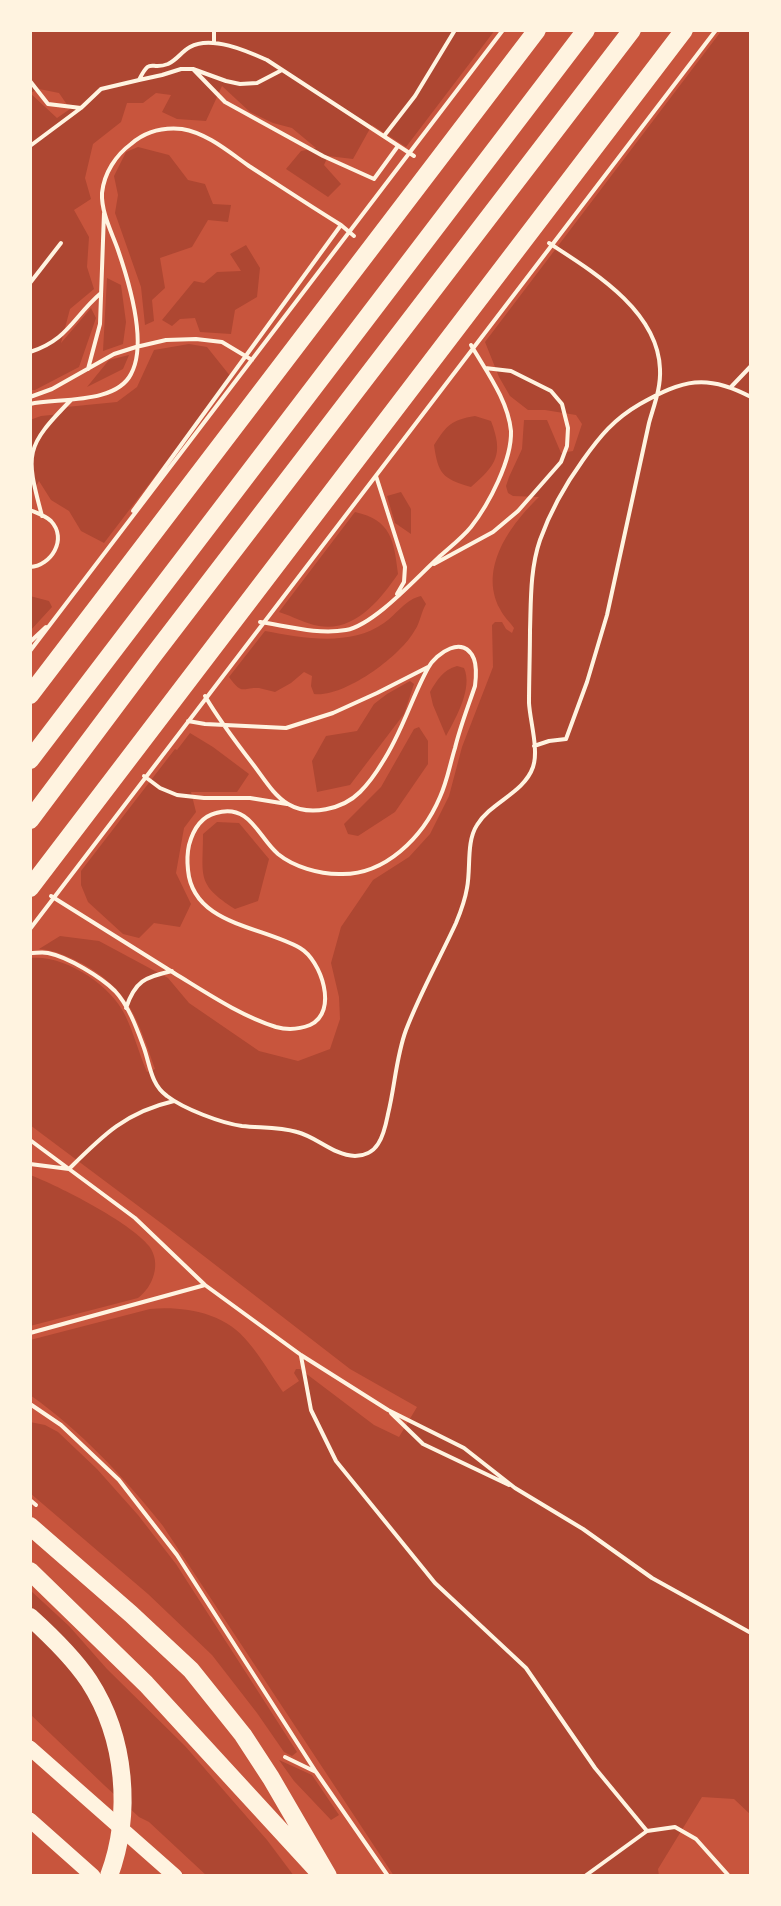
<!DOCTYPE html>
<style>
body{margin:0}
#map{position:relative;width:781px;height:1906px;overflow:hidden;background:#c8553d;font-family:Jost,sans-serif}
canvas{display:block}
.frame{position:absolute;inset:0;border:32px solid #fff3e0;pointer-events:none}
</style>
<div id="map">
<canvas width="781" height="1906"></canvas>
<div class="frame"></div>
</div>
<script>
const context = document.querySelector('canvas').getContext('2d');
context.lineJoin = 'round';
function fill(path, color) { context.fillStyle = color; context.fill(path, 'evenodd'); }
function strokePath(path, color, width, dash) { context.strokeStyle = color; context.lineWidth = width; context.lineCap = dash ? 'butt' : 'round'; context.setLineDash(dash || []); context.stroke(path); }
fill(new Path2D(`
 M30 30H495L406 147 372 125 353 159 328 156 324 165 341 184 328 197 286 169 301 151 316 148 292 128 273 123 250 112 222 86 206 121 177 119 162 112 171 95 156 93 143 103H127L121 122 93 144 85 178 91 199 74 210 89 237 87 267 94 289 70 309 61 343 91 308 96 318 79 367 35 390H30ZM39 89 59 93 70 109 57 118 30 93Z
 M722 30H751V1815L734 1799 702 1797 658 1869 659 1876H394L163 1526C124 1477 81 1431 30 1395V1340L150 1309C185 1306 225 1313 248 1342 261 1357 271 1375 283 1392L299 1381 294 1373 296 1369H300L374 1425 399 1437 417 1407 350 1369 165 1226 30 1125V958C64 954 111 985 125 1015 134 1033 139 1054 147 1072L155 1069C138 1021 130 990 83 964 69 957 55 950 39 949L60 936 99 941 168 978 189 1003 259 1051 298 1061 330 1049 340 1019 339 997 331 963 341 927 373 880 409 857 430 834 449 796 462 747 493 667 492 625 495 622H502L506 629 512 633 514 628C510 622 503 616 500 609 478 568 511 524 539 497L513 496 508 493 506 486 509 477 522 449 524 420H547L561 453 573 451 582 424 576 415 545 410H528L510 396 499 377 485 342Z
 M138 147 169 155 188 180 205 184 213 204 231 205 228 222 208 220 192 247 160 258 165 288 152 300 154 321 145 325 141 287 115 213 118 195 114 176 126 152Z
 M246 245 260 268 257 297 235 310 231 334 200 332 195 318 180 319 172 326 162 320 194 281 204 283 217 272 241 271 230 254Z
 M107 278 121 285 126 322 123 344 103 351Z
 M189 344 207 347 231 377 104 543 81 531 69 511 51 500 39 481 32 493H30V420L41 416 61 414 66 407 117 402 137 387 154 350Z
 M129 355 123 369 87 387 109 360Z
 M475 416 491 421C504 455 496 465 471 487 442 479 438 473 434 445 447 425 451 420 475 416Z
 M401 492 411 509V534L395 523 387 496Z
 M355 512C391 520 394 540 398 574 380 600 355 632 319 626 306 624 292 616 279 612Z
 M30 596 49 601 52 607 30 631Z
 M421 596 426 604C421 612 420 623 415 630 401 656 344 698 314 694L311 686 312 676 304 672 291 683 275 692C270 691 264 689 259 688 241 687 243 696 229 677L265 631C303 638 350 647 384 623 397 614 406 599 421 596Z
 M457 666 464 668C473 688 456 718 446 736L433 705 430 692C437 680 443 670 457 666Z
 M410 681 414 684 404 714 350 785 317 792 312 761 326 736 357 731 374 704 387 694Z
 M419 727 428 741V764L395 812 358 836 348 834 344 824 381 787 414 729Z
 M190 733 213 747 249 774 237 792H191L196 812 184 828 176 873 191 904 180 927 154 923 139 938 123 934 88 902 81 885V871L175 749 177 750Z
 M217 822 239 823 269 859 258 901 235 909C196 884 203 877 203 834Z
 M30 1175C59 1186 130 1222 149 1246 162 1263 153 1287 138 1298L30 1326Z
 M30 1422 45 1425 58 1432 97 1469 138 1515 176 1564 297 1752 292 1756 284 1752 257 1713 212 1655 148 1594 30 1493Z
 M30 1590 69 1626 107 1669 185 1746 267 1840 294 1876H207L149 1822 139 1817 104 1785 30 1714Z
 M279 1760 312 1775 339 1815 331 1820 294 1781Z`), '#ae4732');
strokePath(new Path2D(`
 M214 43V30
 M193 69 225 102 323 156 374 179 398 146
 M139 80 162 75 181 69H193L226 81 240 84 257 83 282 70
 M30 81 48 104 81 108
 M384 136 415 96 455 30
 M30 146 81 108 101 89 139 80C151 56 150 71 168 64 178 59 181 52 190 47 211 35 247 51 267 60L414 156
 M30 283 61 243
 M30 352C68 340 73 317 101 293
 M88 369 100 324 104 213
 M731 387 751 366
 M30 397 52 389 114 354 136 347 166 340 196 339 222 342 252 360
 M30 404C59 398 116 404 131 374 148 343 129 282 118 250 112 233 101 212 102 193 104 173 116 155 131 144 146 131 162 127 182 129 207 133 229 152 249 166 280 186 310 206 341 225L354 236
 M376 476 405 567 404 582 397 594
 M30 510C37 513 46 516 51 521 68 539 51 566 30 567
 M133 511 341 225
 M42 516C25 453 25 447 71 400
 M434 564 493 532 518 511 561 462 567 446 568 428 562 404 551 391 511 371 485 368
 M260 622C287 626 318 635 346 630 374 625 416 578 438 558 449 548 462 538 471 527 489 504 512 460 511 431 508 400 486 371 471 345
 M30 642 46 627
 M30 651 503 30
 M188 721 205 724 286 728 333 713 377 693 428 667
 M534 746 549 741 566 739 587 682 607 615 649 423C654 405 661 388 660 369 658 310 592 271 549 243
 M144 776 160 788 177 795 204 798H250L287 804
 M51 896C92 922 133 947 174 973 207 993 239 1015 276 1027 287 1030 300 1029 310 1025 339 1012 321 960 300 948 262 926 193 925 188 870 187 861 187 854 189 845 193 830 200 817 216 813 250 803 258 837 278 854 294 867 319 874 339 874 385 876 423 837 440 797 447 782 450 764 455 748 460 727 468 707 475 686 476 678 477 667 474 659 464 634 436 653 428 668 411 699 402 733 382 763 376 773 368 784 360 792 343 809 310 817 288 804 273 795 263 777 252 763 235 741 219 720 205 696
 M30 929 716 30
 M30 953C36 953 43 952 48 953 68 957 101 977 115 991 129 1006 137 1029 144 1048 150 1065 151 1085 167 1096 184 1109 221 1123 242 1126 260 1128 279 1127 297 1132 317 1137 333 1155 355 1156 364 1156 373 1152 378 1144 384 1135 386 1124 388 1114 395 1086 396 1057 406 1030 420 993 440 958 456 923 461 911 465 900 467 888 471 868 466 842 477 825 491 802 524 793 533 767 539 750 530 721 529 703 529 679 530 655 530 630 531 601 530 569 540 540 550 512 565 485 583 460 600 436 614 419 640 404 683 380 706 373 751 397
 M126 1008C135 981 145 977 172 971
 M30 1140 135 1218 205 1285 301 1355 388 1410 464 1448 515 1488 583 1529 652 1578 751 1633
 M30 1164 69 1169C103 1135 126 1112 174 1101
 M30 1333 205 1285
 M301 1356 311 1410 336 1461 435 1583 526 1668 595 1768 647 1831
 M30 1404 61 1425 119 1480 177 1555 316 1772 388 1876
 M391 1413 423 1444 509 1485
 M30 1500 36 1505
 M285 1757 316 1772
 M585 1876 647 1831 675 1827 696 1839 729 1876`), '#fff3e0', 4);
strokePath(new Path2D(`
 M30 1748 175 1876
 M30 1820 93 1876`), '#fff3e0', 15);
strokePath(new Path2D(`
 M30 695 537 30
 M30 760 586 30
 M30 820 152 657 632 30
 M30 888 684 30
 M30 1526 131 1614 191 1670 243 1735 271 1778 328 1876
 M30 1571 146 1684 315 1868
 M30 1617C51 1636 73 1657 89 1681 126 1738 132 1814 109 1876`), '#fff3e0', 18);
</script>
